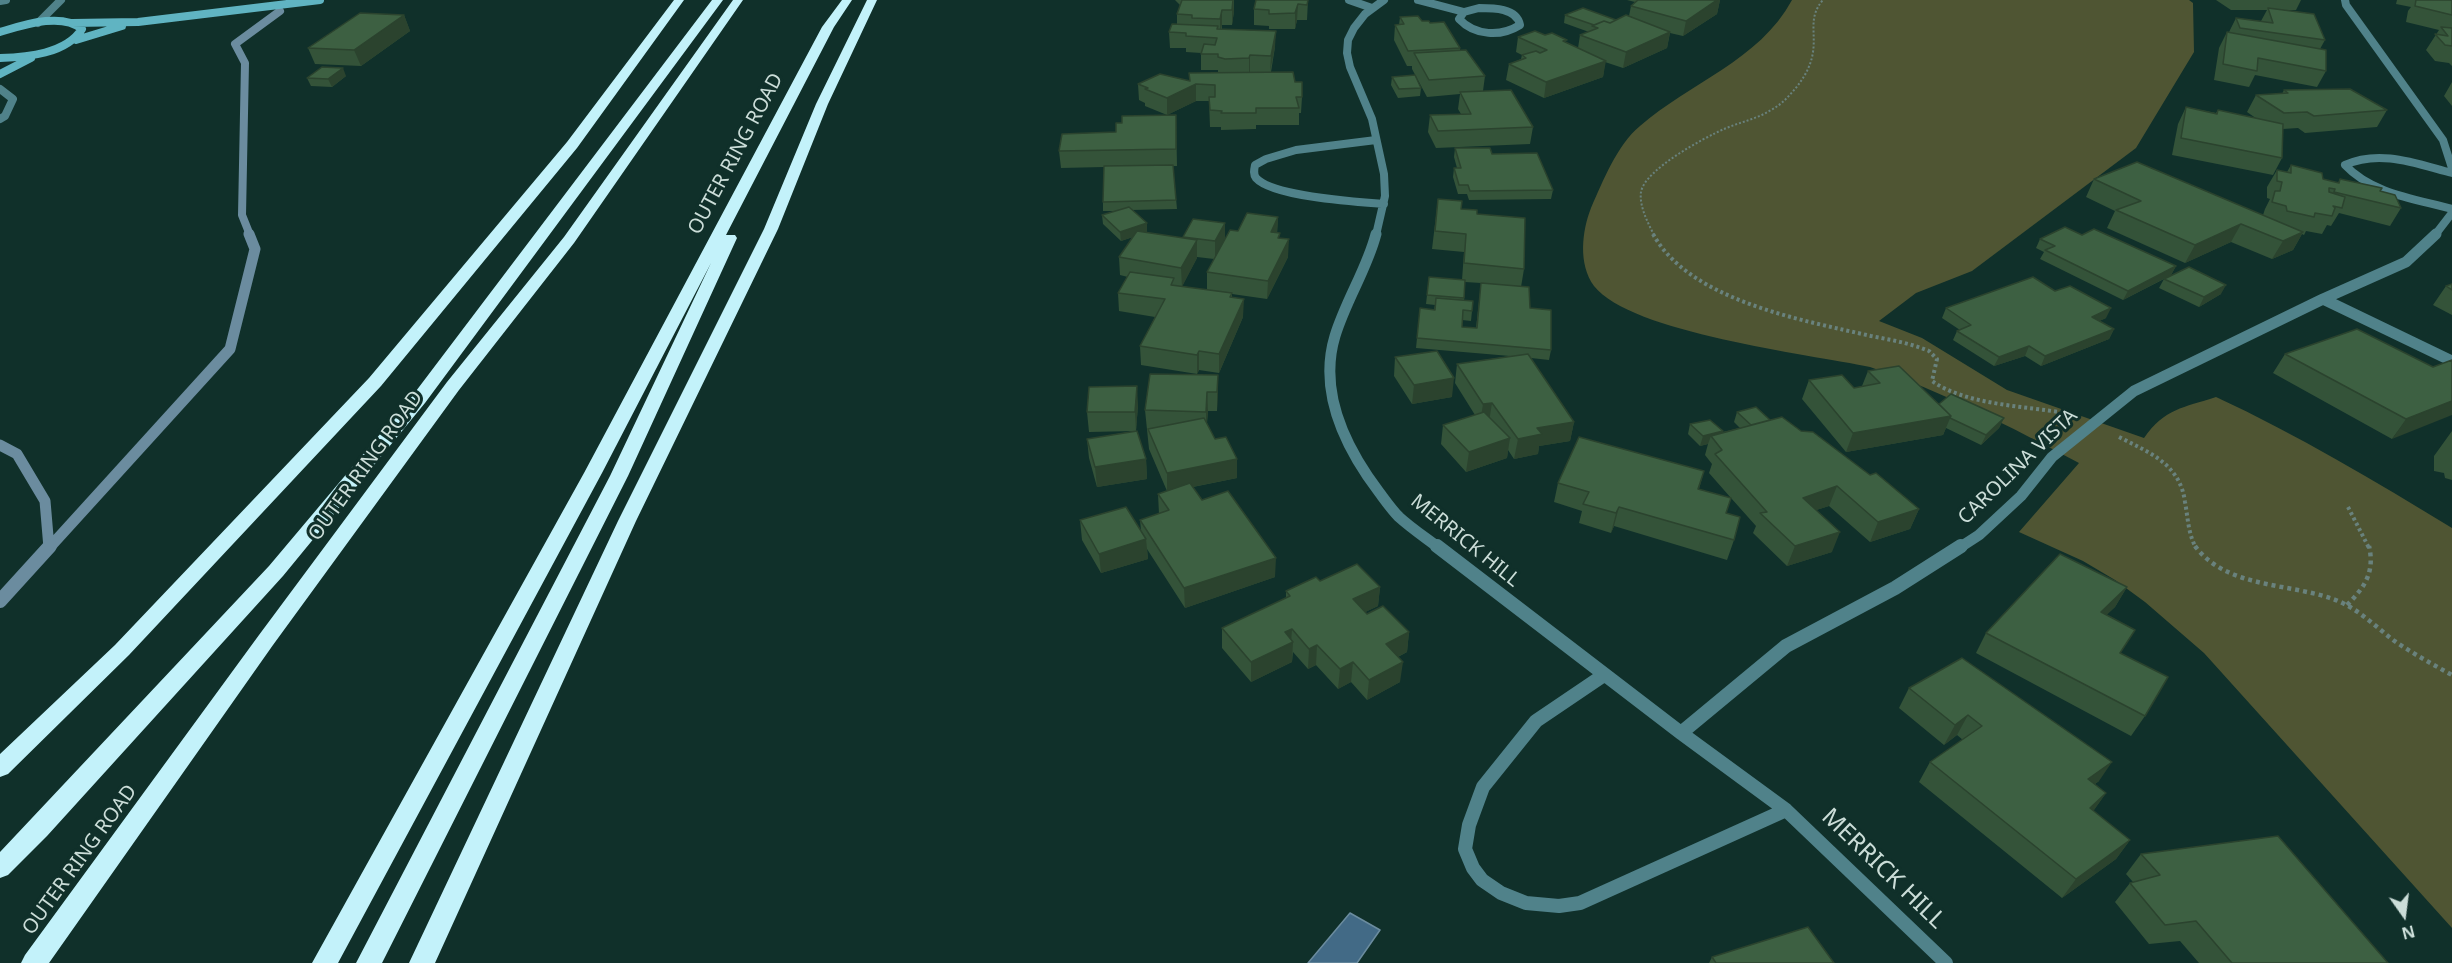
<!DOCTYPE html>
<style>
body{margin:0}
#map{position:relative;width:2452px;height:963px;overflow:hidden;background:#10302a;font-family:"Noto Sans",sans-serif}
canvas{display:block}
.north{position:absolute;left:2374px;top:885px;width:60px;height:60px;-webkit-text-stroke:4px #10302a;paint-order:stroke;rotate:166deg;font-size:16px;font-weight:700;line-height:24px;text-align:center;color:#cbddd8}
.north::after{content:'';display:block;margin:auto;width:21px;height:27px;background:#cbddd8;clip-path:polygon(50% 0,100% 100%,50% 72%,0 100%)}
</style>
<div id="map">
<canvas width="2452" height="963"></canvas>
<div class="north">N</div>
</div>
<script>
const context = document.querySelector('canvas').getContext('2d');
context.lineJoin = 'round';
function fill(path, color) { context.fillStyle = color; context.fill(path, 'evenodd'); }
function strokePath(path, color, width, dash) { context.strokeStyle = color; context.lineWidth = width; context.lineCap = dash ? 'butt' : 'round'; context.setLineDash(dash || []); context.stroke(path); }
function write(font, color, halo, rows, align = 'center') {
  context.font = font + ' "Noto Sans",sans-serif'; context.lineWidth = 6; context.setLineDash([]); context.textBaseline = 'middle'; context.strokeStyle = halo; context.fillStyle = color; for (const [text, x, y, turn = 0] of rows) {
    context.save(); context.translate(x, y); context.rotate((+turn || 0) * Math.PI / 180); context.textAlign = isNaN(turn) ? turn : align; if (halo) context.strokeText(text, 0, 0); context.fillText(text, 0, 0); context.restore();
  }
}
fill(new Path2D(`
 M1792 0H2189L2193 3 2194 52 2136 148 1972 271 1916 293 1879 321 1922 338 2007 390 2144 438C2165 408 2183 408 2216 397 2298 435 2375 481 2452 528V928L2204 653 2145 602 2115 580 2083 561 2019 532 2079 463C2011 427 1942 391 1870 367 1808 354 1631 333 1594 286 1578 264 1582 231 1591 208 1603 181 1617 145 1640 126 1689 83 1759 61 1792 0Z`), '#4f5533');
const water = new Path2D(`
 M1350 913 1380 930 1357 963H1308Z`);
fill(water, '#426a86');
strokePath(water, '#6b8c9f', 1.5);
strokePath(new Path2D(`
 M250 235 242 215 245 63 235 44 280 11`), '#6b8c9f', 8);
strokePath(new Path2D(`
 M0 445 17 454 45 501 49 548
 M50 547 230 349 255 249 249 234`), '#6b8c9f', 11);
strokePath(new Path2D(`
 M0 601 50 546`), '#6b8c9f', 14);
strokePath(new Path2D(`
 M1654 235C1648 223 1639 206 1641 192 1645 169 1704 138 1724 129 1740 122 1757 119 1771 110 1781 105 1788 97 1795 89 1804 78 1811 66 1813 52 1816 32 1808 17 1823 0`), '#69827d', 2, [2, 2]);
strokePath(new Path2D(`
 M1653 234C1690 301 1802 320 1871 336 1891 340 1910 343 1929 351L1937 359 1932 381C1966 405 2024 406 2065 413
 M2119 437C2150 453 2180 464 2185 502 2188 518 2188 533 2196 548
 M2348 507 2369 548`), '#69827d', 4, [3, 3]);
strokePath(new Path2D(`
 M2195 546C2226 588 2288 583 2333 599 2356 607 2374 625 2393 640 2412 653 2432 664 2452 675
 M2347 605C2365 587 2375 572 2369 546`), '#69827d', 4.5, [4, 4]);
strokePath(new Path2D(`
 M0 1 6 0
 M0 89 13 99 5 116 0 119`), '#50828a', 8);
strokePath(new Path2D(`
 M1349 0 1372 8
 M1418 0 1464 12
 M2345 0 2346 5 2443 140 2452 168
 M1479 8C1493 8 1517 8 1520 25 1501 37 1475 36 1459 19L1464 12Z
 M38 23 61 0
 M1376 140 1296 150 1266 159 1255 165C1254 170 1253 174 1256 178 1273 197 1358 202 1384 204
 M2452 173C2417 164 2380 149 2345 165 2372 194 2416 199 2452 209
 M1376 235 1385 196 1384 174 1372 119 1350 67 1347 53 1348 40 1354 28 1365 14 1384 0
 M2435 235 2452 213`), '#50828a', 8);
strokePath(new Path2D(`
 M1376 234C1367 269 1346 300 1335 336 1318 392 1345 447 1379 492 1385 500 1392 510 1399 517 1411 528 1426 538 1439 548
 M2323 299 2452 361
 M1959 548 1979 535 2021 496 2052 457 2134 391 2323 299 2406 262 2436 234`), '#50828a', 11);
strokePath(new Path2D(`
 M1437 546 1681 733 1786 810 1946 963
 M1604 675 1536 721 1483 787 1469 825 1465 849 1473 868 1482 880 1501 893 1526 903 1559 906 1580 903 1786 810
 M1681 733 1786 646 1895 588 1961 546`), '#50828a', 14);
strokePath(new Path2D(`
 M72 23 138 22 320 0
 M0 32C24 25 61 12 82 29 66 54 27 57 0 58
 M76 40 122 26
 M0 74 31 58`), '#60b4c2', 8);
fill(new Path2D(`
 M674 0H684L577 148 381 386 129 655 8 774 0 777V754L115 645 369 378 567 142Z
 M712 0H723L425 403 283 576 47 836 8 875 0 878V852L269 566 413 395Z
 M733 0H743L574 243 459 390 273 645 49 963H21L25 955 259 635 447 382 564 237Z
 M842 0H852L834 27 726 235H735L737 238 628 476 382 963H356L610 476 711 263 602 473 338 963H312L584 473 822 27Z
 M867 0H877L828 104 778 229 636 521 435 963H409L618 521 764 229 816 104Z`), '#c3f2fa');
fill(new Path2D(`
 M1175 0H1234V11L1232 25H1222V29L1275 47 1271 72 1295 82 1302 97 1301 113H1299V125H1256V129L1221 130V127H1210L1209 101H1196L1167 115 1145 106V103L1139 100 1138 84 1189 81 1218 73V70H1201V53L1186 52V48H1170L1169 32 1177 24V14L1180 5Z
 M1308 0 1307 20H1297L1295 29H1269V26L1254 25V9Z
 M1627 0H1720L1717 14 1683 36 1670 33 1667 48 1623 68 1605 62 1603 77 1544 98 1506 80 1509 64 1521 59 1522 55 1516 52 1518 37 1545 35 1578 48 1580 35 1589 32 1564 23 1565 15 1616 20 1629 16 1631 6 1635 2Z
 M2216 0H2301L2296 10H2283L2325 40 2320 49 2326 71 2317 87 2255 75 2249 87 2214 80 2219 48 2227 32H2229L2236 18 2261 21 2267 10H2231Z
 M2397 0H2452V66L2449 63 2435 61 2426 50 2439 30 2406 22 2408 11 2411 7 2396 4Z
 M404 15 410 31 361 66 315 64 308 48Z
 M1400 17 1430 23 1460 48V51L1485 76 1483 91 1533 127 1530 144 1436 148 1428 132 1430 115 1461 114 1458 109 1460 94 1427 97 1412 69V66H1407L1394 40 1395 25H1399Z
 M346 76 332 87 311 86 307 78Z
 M1392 77 1421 88 1420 96 1398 98 1391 85Z
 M2452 82V106L2444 96Z
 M2284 90 2387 110 2377 127 2305 133 2298 128 2283 129 2282 158 2273 175 2172 155 2178 124 2186 107 2216 113 2218 110 2257 119 2247 112 2256 95 2282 94Z
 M1176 115 1177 166H1173L1177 209 1132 210 1147 232 1146 233 1183 238V237L1225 223V240L1238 231 1278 217 1277 233H1280L1279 238 1288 257 1267 299 1232 294V297L1243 317 1219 373 1199 370 1197 374 1141 365 1140 346 1155 317 1119 311 1118 293 1128 277 1120 275 1119 257 1133 237 1121 241 1103 224 1102 215 1116 211H1103V202L1104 167 1061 168 1059 151 1116 132 1122 123ZM1197 257 1214 259 1207 272V290L1182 286 1197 258Z
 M1455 148 1492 154 1553 190 1551 199 1469 200 1467 194H1458L1453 177 1454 168H1457L1454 157Z
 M2291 165 2323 179 2338 183 2340 179 2380 191 2401 208 2390 226 2339 213 2331 226 2327 225 2322 234 2306 231 2304 235 2302 234 2293 250 2272 259 2231 242 2185 263 2107 228 2115 211 2086 197 2094 179 2263 215 2265 209 2270 199 2267 198V187L2277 170 2287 172Z
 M1438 199 1461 209 1477 214 1524 269 1521 287 1530 308 1551 350 1549 360 1531 358 1574 422 1570 441 1539 446 1538 454 1514 459 1508 450 1507 458 1466 472 1441 444 1443 425 1475 415 1455 383 1457 364 1510 356 1416 348 1420 308 1434 310 1435 305 1426 304 1429 277 1462 280 1464 252 1432 249ZM1465 282 1481 283 1476 328 1462 327V320L1471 321 1472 311 1464 301Z
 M2082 235 2176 266 2171 275 2221 294 2199 307 2159 288 2164 279 2123 300 2040 259 2044 252 2036 248 2040 239Z
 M2452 284V315L2433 305 2446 286Z
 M2055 291 2106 318 2099 321 2114 329 2109 339 2041 366 2025 356 1994 366 1953 340 1957 331 1960 330 1942 318 1946 308Z
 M2285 354 2433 367 2452 360 2392 439 2273 373Z
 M1395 357 1452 397 1412 404 1394 376Z
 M1868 371 1939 404 2004 418 1999 428 1981 445 1946 428 1943 435 1846 452 1802 399 1809 380 1854 388 1862 386Z
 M1218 375 1217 411H1208L1207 423 1215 439 1237 478 1193 487 1202 500 1275 577 1185 608 1147 549 1148 559 1101 573 1082 540 1080 520 1141 530 1140 520 1159 514 1158 494 1167 491 1149 449 1145 410Z
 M1138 405 1136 431 1146 459 1147 479 1097 487 1089 458 1087 439 1134 431 1089 432 1087 412Z
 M1737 412 1770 420 1801 431 1870 475 1919 509 1910 529 1870 542 1829 506 1816 510 1832 552 1787 566 1753 533 1756 526 1731 498 1726 513 1734 540 1727 560 1614 526 1611 533 1579 523 1582 511 1554 502 1558 483 1704 471 1699 489 1731 498 1709 473 1712 464 1705 455 1708 444 1700 446 1688 434 1690 424 1723 431V432L1740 428 1734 422Z
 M2452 431V480L2445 478 2444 473 2434 471V456Z
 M1320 581 1380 587 1378 606 1365 612 1367 614 1409 632 1407 652 1398 657 1400 682 1367 700 1351 682 1338 689 1316 665 1308 669 1293 652 1292 662 1251 682 1222 648V628L1286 598V591Z
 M2127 587 2115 607 2106 615 2120 653 2145 716 2131 736 1976 653 1986 633Z
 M1962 658 2099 781 2095 784 2106 793 2093 811 2130 840 2116 859 2062 898 1919 782 1930 762 1963 740 1957 735 1944 745 1899 708 1909 688Z
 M2141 854 2388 963H2199L2180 941 2149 944 2115 902 2130 883 2133 882 2126 874Z
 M1712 957 1834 963H1709Z`), '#345339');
fill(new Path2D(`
 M1233 0 1234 11 1232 25V10Z
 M1717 0H1720L1717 14 1683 36 1686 21Z
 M1298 4 1297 20 1295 29V13Z
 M1222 10V25L1220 35V19Z
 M404 15 410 31 361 66 354 50Z
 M1276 31 1275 47 1270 72 1271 56Z
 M1670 32 1667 48 1623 68 1626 52Z
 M1250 55V71L1249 75V58Z
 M1606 61 1603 77 1544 98 1546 82Z
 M343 68 346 76 332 87 328 79Z
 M1196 84V101L1167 115V98Z
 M1278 217 1277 235 1271 232Z
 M1147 223V232L1121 241 1120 232Z
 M1225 223V241L1215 259V241Z
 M2241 224 2231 242 2185 263 2195 245Z
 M2303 232 2293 250 2272 259 2283 241Z
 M1289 239 1288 257 1267 299 1268 281Z
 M1197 240V258L1182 287 1181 268Z
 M2176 266 2171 275 2123 300 2128 291Z
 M2226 285 2221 294 2199 307 2204 297Z
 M1244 299 1243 317 1219 373V354Z
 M2111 308 2106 318 2087 327 2092 317Z
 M2114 329 2109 339 2041 366 2045 356Z
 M2029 346 2025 356 1994 366 1999 357Z
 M1199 351V370L1197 374V355Z
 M1218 375V394L1217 411V392Z
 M1454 378 1452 397 1412 404 1414 385Z
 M1137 386 1138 405 1136 431 1135 412Z
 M1207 392 1208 411 1206 431V412Z
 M2452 401V415L2392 439 2406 419Z
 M1492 403 1489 422 1480 423 1483 404Z
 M1951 416 1943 435 1846 452 1853 433Z
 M2004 418 1999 428 1981 445 1986 435Z
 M1574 422 1570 441 1539 446 1538 454 1514 459 1518 439 1537 428Z
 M1723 431 1720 441 1711 436 1708 444 1700 446 1703 436Z
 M1510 438 1507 458 1466 472 1469 452Z
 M1146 459 1147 479 1097 487 1095 467Z
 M1237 459V478L1167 492V473Z
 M1837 486 1829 506 1795 517 1803 498Z
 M1619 507 1614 526 1611 533 1616 513Z
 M1919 509 1910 529 1870 542 1878 522Z
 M1840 532 1832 552 1787 566 1795 546Z
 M1146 539 1148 559 1101 573 1099 554Z
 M1276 558 1275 577 1185 608 1184 588Z
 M1380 587 1378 606 1351 619 1353 599Z
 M2127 587 2115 607 2089 632 2101 612Z
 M1292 629 1291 643 1293 642 1292 662 1251 682V662L1285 632Z
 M1409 632 1407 652 1383 664 1386 644Z
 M1317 645 1316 665 1308 669 1309 649Z
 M1353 662 1351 682 1338 689 1340 669Z
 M1403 662 1400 682 1367 700 1369 680Z
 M1968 715 1957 735 1944 745 1955 725Z
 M2112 762 2099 781 2074 799 2088 779Z
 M2106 793 2092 813 2090 808Z
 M2130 840 2116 859 2062 898 2076 879Z`), '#2b432e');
const building = new Path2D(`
 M1182 0H1233L1232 10H1222L1220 19 1192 18V15L1177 14Z
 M1256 0H1308L1307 5 1298 4 1295 13 1269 14V10L1254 9Z
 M1638 0H1717L1686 21 1631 6Z
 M2416 0H2452V15L2415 6Z
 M1583 8 1616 20 1610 23 1604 21 1594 25 1565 15Z
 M2268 8 2314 14 2325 40 2240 28 2236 18 2273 23Z
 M360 13 404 15 354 50 308 48Z
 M1626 15 1670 32 1626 52 1580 35 1598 28 1592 26 1604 21 1610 23Z
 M1418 16 1422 21H1429L1430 23 1444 22 1460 48 1408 51 1395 25 1404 24 1400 17Z
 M1172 24 1218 26 1217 29 1276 31 1271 56 1250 55 1249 58 1225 59 1218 57V54H1201L1204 44 1215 45 1217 38 1186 36V33L1169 32Z
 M2441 27 2452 28V46L2445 45 2435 34 2448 36Z
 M1535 31 1545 35 1552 33 1567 40 1563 41 1606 61 1546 82 1509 64 1526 58 1522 55 1536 51 1540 53 1547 50 1518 37Z
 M2227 32 2326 50V71L2258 58 2257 71 2223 64Z
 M1466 50 1485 76 1429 80 1414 53Z
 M322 67 343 68 328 79 307 78Z
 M1293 72 1295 82H1302V97H1296L1299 108H1256V113H1221L1222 111 1210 110 1209 97H1215V85L1196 84 1167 98 1145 89 1148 88 1138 84 1160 74 1190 81 1189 73Z
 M1415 75 1421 88 1399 89 1392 77Z
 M2350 89 2387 110 2314 116 2307 112 2284 113 2256 95 2288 93 2284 90Z
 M1511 90 1533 127 1438 131 1430 115 1471 114 1460 92Z
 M2186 107 2217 114 2218 110 2283 124 2282 158 2181 138Z
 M1176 115V149L1059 151 1062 134 1116 132V123H1122V116Z
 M1455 148H1490L1492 154 1537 153 1553 190 1470 191 1468 185H1459L1454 168H1461Z
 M2137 162 2303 232 2283 241 2241 224 2195 245 2116 210 2141 201 2094 179Z
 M1173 165 1176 200 1103 202 1104 166Z
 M2291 165 2322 173 2323 179 2339 183 2340 179 2382 188 2380 191 2395 195 2401 208 2334 192 2335 189 2329 188V192L2345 197 2342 208 2333 206 2335 208 2332 216 2315 213 2314 217 2287 211 2286 206 2272 202 2275 191H2280L2282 182 2277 181V170L2291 173Z
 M1438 199 1462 201 1461 209 1477 210V214L1525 218 1524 269 1464 263 1466 234 1435 231Z
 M1129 207 1147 223 1120 232 1102 215Z
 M1247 213 1278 217 1271 232 1280 233 1278 238 1289 239 1268 281 1207 272 1230 230 1238 231Z
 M1193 219 1225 223 1215 241 1183 237Z
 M2065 227 2082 235 2094 229 2176 266 2128 291 2045 250 2055 246 2040 239Z
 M1137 231 1197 240 1181 268 1119 257Z
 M2189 267 2226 285 2204 297 2164 279Z
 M1130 272 1174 278 1171 285 1232 293 1230 297 1244 299 1219 354 1199 351 1197 355 1140 346 1165 299 1118 293Z
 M1429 277 1465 280 1464 298 1427 295Z
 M2033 277 2055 291 2070 286 2111 308 2092 317 2114 329 2045 356 2029 346 1999 357 1957 331 1971 325 1946 308Z
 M1481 283 1529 287 1530 308 1551 310V350L1417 338 1420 308 1435 310 1436 298 1473 301 1472 311 1463 310 1462 327 1477 328Z
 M2452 284V290L2446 286Z
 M2357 329 2433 367 2452 360V401L2406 419 2285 354Z
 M1437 351 1454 378 1414 385 1395 357Z
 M1528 354 1574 422 1537 428 1542 434 1518 439 1492 403 1483 404 1457 364Z
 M1899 366 1951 416 1853 433 1809 380 1842 375 1854 388 1880 383 1868 371Z
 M1150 374 1218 375 1217 392H1207L1206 412 1145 410Z
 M1137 386 1135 412H1087L1089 387Z
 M1951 394 2004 418 1986 435 1950 418 1951 416 1939 404Z
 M1756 407 1770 420 1751 425 1737 412Z
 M1484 412 1510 438 1469 452 1443 425Z
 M1782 417 1801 431 1813 432 1870 475 1876 473 1919 509 1878 522 1837 486 1803 498 1840 532 1795 546 1760 513 1767 512 1715 454 1722 450 1711 436Z
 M1204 418 1215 439 1226 437 1237 459 1167 473 1148 429Z
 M1710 420 1723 431 1703 436 1690 424Z
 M1137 431 1146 459 1095 467 1087 439Z
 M1579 437 1704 471 1698 489 1731 498 1726 513 1740 517 1734 540 1619 507 1616 513 1583 504 1589 492 1558 483Z
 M1190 483 1202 500 1228 491 1276 558 1184 588 1140 520 1169 510 1158 494Z
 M1126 507 1146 539 1099 554 1080 520Z
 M2060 554 2127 587 2101 612 2135 630 2120 653 2168 677 2145 716 1986 633Z
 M1357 564 1380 587 1353 599 1367 614 1383 606 1409 632 1386 644 1403 662 1369 680 1353 662 1340 669 1317 645 1309 649 1292 629 1285 632 1293 642 1251 662 1222 628 1290 596 1286 591 1316 577 1320 581Z
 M1962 658 2112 762 2088 779 2106 793 2090 808 2130 840 2076 879 1930 762 1982 726 1968 715 1955 725 1909 688Z
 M2278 836 2388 963H2232L2196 921 2165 925 2130 883 2160 875 2141 854Z
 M1808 927 1834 963H1716L1712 957Z`);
fill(building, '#3d6042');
strokePath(building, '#2b432e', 1.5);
write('20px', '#cbddd8', '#10302a', [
 ["OUTER RING ROAD",736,154,-62],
 ["OUTER RING ROAD",366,466,-54],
 ["CAROLINA VISTA",2018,467,-44],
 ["MERRICK HILL",1465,541,39],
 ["OUTER RING ROAD",80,860,-54]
]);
write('24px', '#cbddd8', '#10302a', [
 ["MERRICK HILL",1883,869,44]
]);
</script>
